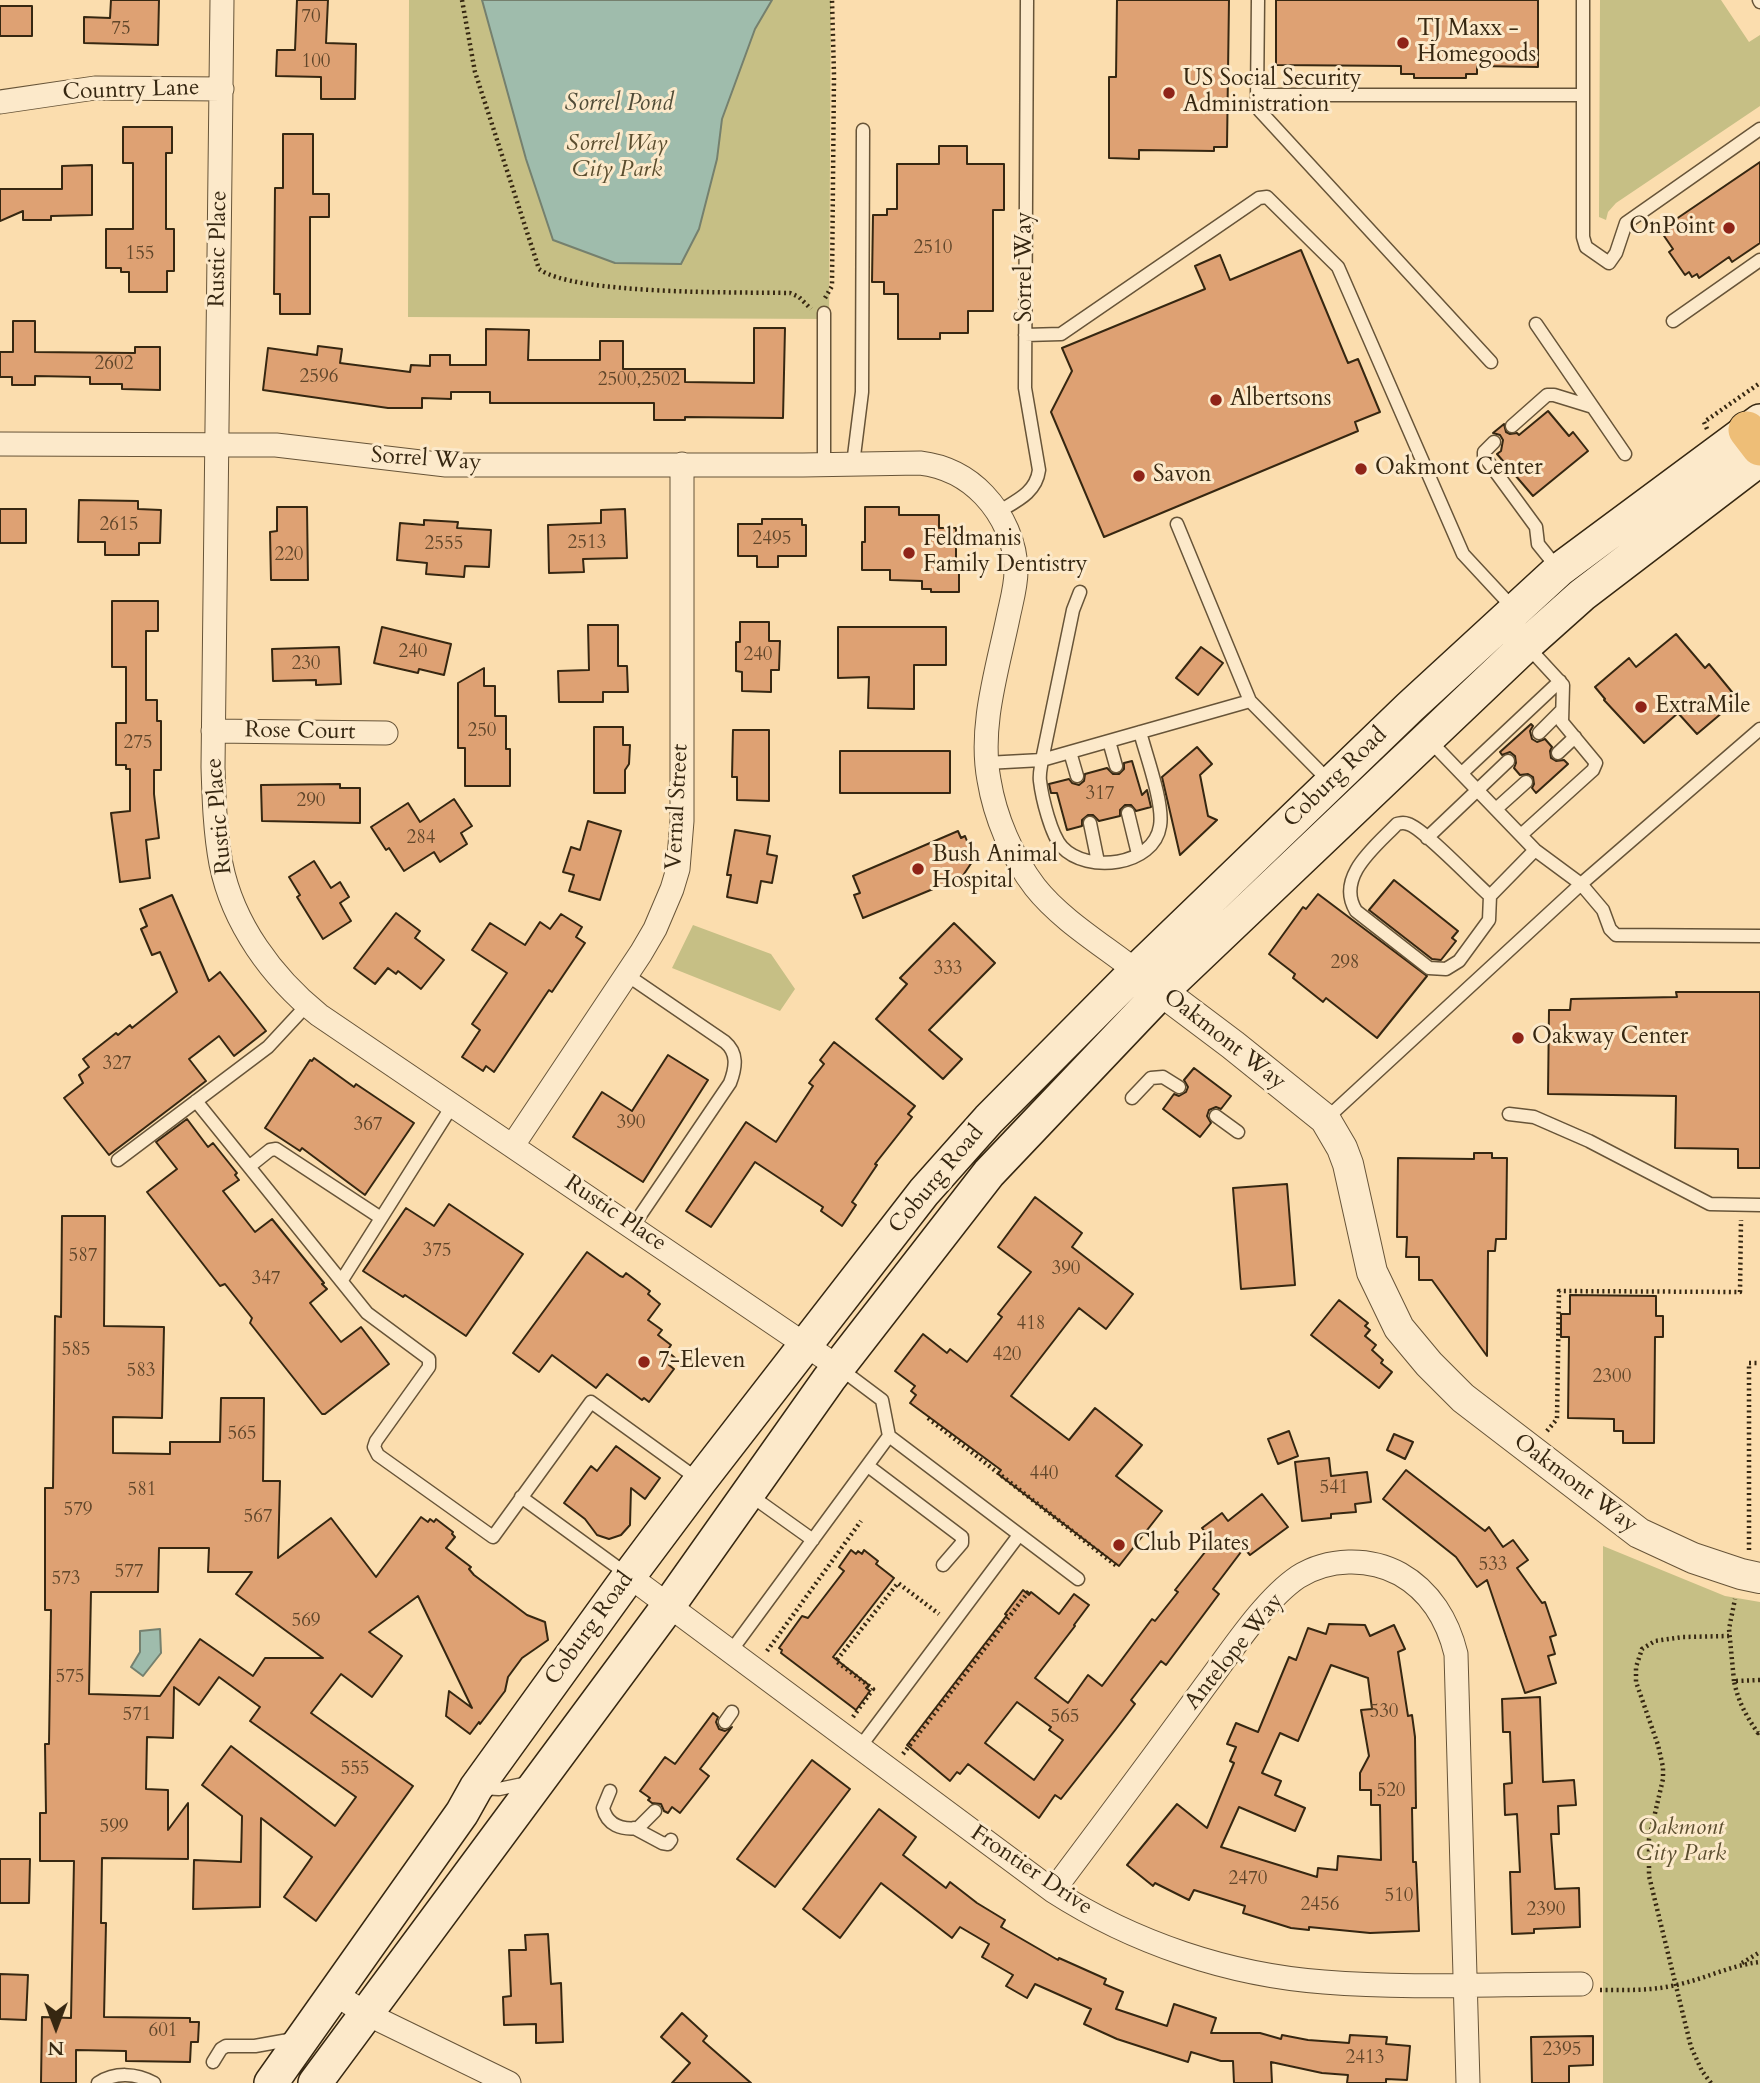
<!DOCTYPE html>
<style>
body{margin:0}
#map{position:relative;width:1760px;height:2083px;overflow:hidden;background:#fbddae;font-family:Cardo,serif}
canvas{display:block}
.north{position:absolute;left:21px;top:1992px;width:70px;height:70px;-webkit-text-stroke:5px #fce9ca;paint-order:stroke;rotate:180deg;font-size:19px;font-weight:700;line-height:28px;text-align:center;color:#362711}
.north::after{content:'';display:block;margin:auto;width:24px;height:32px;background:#362711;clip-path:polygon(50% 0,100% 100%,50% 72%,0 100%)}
</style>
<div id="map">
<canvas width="1760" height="2083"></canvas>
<div class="north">N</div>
</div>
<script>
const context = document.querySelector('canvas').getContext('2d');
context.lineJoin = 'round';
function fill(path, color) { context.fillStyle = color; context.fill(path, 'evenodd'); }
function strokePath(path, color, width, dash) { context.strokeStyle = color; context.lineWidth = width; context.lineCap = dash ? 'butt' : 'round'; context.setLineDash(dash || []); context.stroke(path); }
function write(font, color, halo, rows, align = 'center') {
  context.font = font + ' Cardo,serif'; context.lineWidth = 6; context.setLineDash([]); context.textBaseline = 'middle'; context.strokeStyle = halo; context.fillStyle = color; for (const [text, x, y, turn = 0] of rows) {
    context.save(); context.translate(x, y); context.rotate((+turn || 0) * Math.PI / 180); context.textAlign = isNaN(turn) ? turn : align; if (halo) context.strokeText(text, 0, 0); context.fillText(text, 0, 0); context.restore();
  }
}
fill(new Path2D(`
 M409 0H831L829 319 408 317Z
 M1600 0H1721L1749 42 1760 35V106L1616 203 1608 212 1606 220 1599 217Z
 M693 925 771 954 795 989 780 1011 672 968Z
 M1603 1546 1725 1596 1760 1602V2083H1603Z`), '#c6bf85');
const water = new Path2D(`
 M482 0H772L755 29 722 119 717 159 699 229 681 264 615 263 553 240 526 159Z
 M160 1629 161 1653 143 1676 131 1667 140 1652V1631Z`);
fill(water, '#9fbcac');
strokePath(water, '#75806e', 2);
const building = new Path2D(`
 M111 0H159L158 45 84 43V17L110 18Z
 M297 0H328L326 43 356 44 355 99H321V77L276 76 277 50H295Z
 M1117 0H1229L1227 147H1214V151L1139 150V159L1109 158V77H1116Z
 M1276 0H1538V67L1477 66V74H1466V78H1414V74H1401V66L1276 65Z
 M0 6H32V36H0Z
 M123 127H172V153H166V229H174V271H167V292H129V272H121V268H106V229H133V163H123Z
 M283 134H313V194H329V217H310V314H280V294H274L275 188H283Z
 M939 146H967V164H1004V210H993V311H968V333H940V339H898V294H884V282H872L873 215H887V209H897V164H939Z
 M1760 162V243L1732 262 1729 257 1699 278 1697 274 1692 277 1689 272 1685 275 1669 252 1673 249 1660 230Z
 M92 165V215L51 216V220H23V211L0 221V189H62V166Z
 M1301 250 1348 363 1358 359 1380 412 1355 422 1358 431 1104 537 1051 412 1072 371 1062 348 1205 289 1195 266 1220 255 1230 280Z
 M13 321H35V352L135 353V347H160V390L122 389V384H90V377L35 376V385H12V377H0V352H13Z
 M754 328H785L783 418 685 417V420H654V403H490V392H451V399L422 398V408H388L263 390 268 348 317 355 318 346 342 349 340 363 410 372 411 365 430 366V355H450V365H486V329L529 330 528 360H600V341H623V369H685V382L754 383Z
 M1548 411 1569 436 1573 432 1588 451 1533 496 1497 454 1501 451 1503 440 1500 435 1493 433 1504 424 1506 432 1510 434 1517 433 1519 435Z
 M79 500 138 501V509L161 510 160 543H139V555H105V542H78Z
 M277 507H307L308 580H271L270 532 277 531Z
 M865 507H899V515H939V528H956V564H959V592H931V589H922V581L890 580V570H862V542H865Z
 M0 509H26V543H0Z
 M625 509 627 558 583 559 584 572 549 573 548 525 601 523V510Z
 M762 519H802V525H806V556H778V567H757V556H738V524H762Z
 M424 520 458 522 457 528 491 530 489 567 465 566 464 577 426 574 427 563 397 560 400 523 424 525Z
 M112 601H158V631H146V700H157V721H161V770H154V794L159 838 146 840 150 878 120 882 111 813 130 811V769H126V765H116V723H126V667H112Z
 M740 622H769V641H780L779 670H771V692L742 691V672L736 671V642H740Z
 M588 625H618V666H627L628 692H603V702H559L558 671 589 670Z
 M382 627 451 644 444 675 419 669 418 673 374 663Z
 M838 627H946V665H914V709L868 708 869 677 838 678Z
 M1676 634 1705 668 1709 664 1732 692 1730 693 1736 701 1697 734 1678 713 1644 743 1604 700 1605 699 1595 687 1629 658 1636 667Z
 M339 647 341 684 316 685V680L273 681 272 649Z
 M1201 647 1223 663 1198 695 1176 678Z
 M484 668V686H495V716H506V749H510V786H465V748H458V683Z
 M1531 724 1533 726 1530 731 1532 739 1537 742 1545 739 1552 747 1550 751 1551 758 1556 761 1564 760 1568 764 1536 793 1532 788 1534 784 1533 777 1528 774 1520 775 1514 768 1516 763 1515 756 1510 752 1502 755 1500 752Z
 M594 727H623V745H630L629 764 625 770V793H594Z
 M733 730H769V801L737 800V777H732Z
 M1197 747 1212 764 1200 775 1208 816 1217 820 1180 855 1162 777Z
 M840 751H950V793H840Z
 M1132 761 1142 795 1147 790 1151 807 1136 811 1131 805H1125L1120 810V816L1099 821 1093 815H1088L1082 820V826L1067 830 1057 793H1051L1049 784 1069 779 1072 783 1079 785 1084 781 1085 774 1107 768 1113 774H1119L1124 769V763Z
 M340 784V788H360V823L262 821 261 785Z
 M454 799 472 826 461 833 467 844 440 862 434 852 404 871 389 848 386 850 371 827 408 803 420 822Z
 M588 821 621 831 600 900 569 891 574 875 563 872 571 847 580 850Z
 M735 830 770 836 767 854 777 856 772 883 761 881 757 903 727 897 731 875H727Z
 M958 831 961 838 965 836 974 859 962 877 863 918 854 895 860 893 853 876Z
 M314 861 331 888 340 882 349 897 340 903 351 921 323 939 297 897 300 895 289 877Z
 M1394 880 1458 931 1452 938 1456 941 1441 960 1432 959 1369 910Z
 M1318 894 1427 976 1377 1038 1326 998 1323 1002 1293 978 1295 974 1269 954 1303 907 1306 909Z
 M172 895 209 981 220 972 266 1031 234 1056 219 1036 189 1059 206 1081 109 1155 64 1098 83 1083 79 1075 89 1067 83 1059 116 1033 118 1035 130 1025 132 1028 177 992 160 952 152 955 141 929 147 926 140 909Z
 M396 913 420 931 415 938 444 960 421 989 398 971 396 974 388 968 375 984 354 968Z
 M561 914 582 927 576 937 585 943 552 992 549 990 494 1072 486 1066 483 1071 462 1057 480 1030 472 1024 507 973 472 950 490 923 525 945 540 922 550 929Z
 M954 923 995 963 929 1030 962 1059 943 1079 876 1019 907 984 900 978Z
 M1676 992H1760V1168H1738V1149L1675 1148 1676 1096 1548 1094 1549 1010H1570L1571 999 1677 997Z
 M834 1042 915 1106 908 1114 912 1117 875 1164 877 1165 852 1202 856 1205 842 1226 821 1211 823 1207 755 1162 711 1227 686 1211 746 1122 776 1142 813 1086 809 1083 824 1064 820 1060Z
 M668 1055 708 1080 643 1182 573 1137 602 1092 632 1111Z
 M314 1058 354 1087 356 1084 414 1123 365 1195 302 1148 300 1151 265 1128 310 1060 312 1061Z
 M1194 1068 1231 1096 1221 1109 1216 1107 1209 1110 1207 1116 1211 1123 1200 1137 1163 1109 1174 1094 1179 1096 1186 1092 1188 1087 1184 1080Z
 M187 1119 208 1147 213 1143 237 1173 235 1175 239 1180 223 1191 255 1232 272 1219 324 1283 322 1284 327 1289 310 1303 341 1342 361 1327 389 1364 325 1414H322L250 1323 252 1318 225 1284 220 1286 147 1192 177 1169 156 1142Z
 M1474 1153H1492V1158H1507L1506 1239H1496L1495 1251H1488L1487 1356 1432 1280H1419V1257H1406L1407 1237H1397L1398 1158 1474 1159Z
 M1287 1184 1295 1285 1241 1289 1233 1188Z
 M1035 1197 1082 1233 1072 1247 1133 1294 1106 1329 1079 1308 1011 1396 1069 1440 1095 1408 1142 1445 1116 1476 1162 1511 1119 1566 998 1474 1001 1470 910 1403 916 1395 911 1391 915 1386 895 1371 923 1334 947 1353 950 1349 967 1362 1002 1317 998 1314 1031 1272 998 1247Z
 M449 1204 523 1254 466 1336 405 1295 403 1297 363 1271 406 1208 434 1226Z
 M62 1216H105L104 1326 164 1327 162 1418 113 1417V1453L170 1454V1442H220L221 1398H264L263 1481H280L278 1558 331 1518 376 1577 421 1517 428 1522 430 1519 434 1522 436 1519 453 1532 452 1534 455 1537 446 1548 471 1567 469 1569 474 1575 527 1615 545 1622 548 1640 522 1658 508 1677 505 1691 480 1724 479 1722 470 1734 446 1716 449 1691 472 1708 418 1596 369 1632 402 1656 372 1697 341 1674 311 1713 413 1786 316 1921 284 1897 312 1857 261 1818 260 1907 193 1909 194 1860 241 1862 242 1816 202 1785 231 1746 335 1826 356 1797 250 1721 260 1707 219 1677 199 1705 174 1687 173 1738 147 1737 146 1789 168 1790V1830L188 1803V1859L102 1858 101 1923H106L104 2017 190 2018V2022H199L198 2042H191L190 2062 126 2061V2051L76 2050V2083H41L42 2017 71 2018 74 1861H40V1813H46L45 1744H49L51 1610H45V1488H53L55 1316 61 1317ZM159 1548H209L208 1572H252L236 1594 323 1658H265L253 1676 200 1639 160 1696 89 1694 91 1592H158Z
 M587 1252 620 1276 623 1277 626 1273 650 1291 648 1294 660 1304 648 1320 662 1330 658 1335 671 1345 667 1351 675 1358 669 1365 674 1369 649 1402 644 1398 642 1400 607 1374 596 1388 552 1355 539 1372 513 1353Z
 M1570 1295 1656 1296V1316H1663V1337H1655L1654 1443H1623V1431H1614V1419L1568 1418 1569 1337H1561V1314H1570Z
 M1339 1300 1368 1323 1365 1326 1370 1330 1365 1336 1376 1345 1372 1350 1383 1360 1381 1363 1392 1372 1379 1388 1311 1335Z
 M1289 1431 1298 1456 1278 1464 1268 1439Z
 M1394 1434 1413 1442 1405 1459 1387 1450Z
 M616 1446 660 1478 645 1499 631 1488 630 1525 621 1535 609 1539 597 1535 585 1519 564 1503 591 1466 597 1471Z
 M1329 1458 1331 1476 1367 1472 1371 1502 1355 1504 1356 1512 1331 1514V1518L1302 1521 1295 1462Z
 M1406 1470 1485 1531 1489 1527 1503 1547 1513 1540 1528 1560 1517 1568 1542 1603 1545 1602 1556 1635 1550 1637 1555 1654 1548 1656 1556 1683 1525 1693 1487 1580 1477 1587 1456 1557 1383 1499Z
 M1262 1494 1288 1527 1250 1555 1244 1548 1213 1589 1219 1594 1166 1665 1161 1661 1131 1700 1135 1704 1116 1729 1061 1799 1055 1795 1039 1818 968 1764 960 1774 957 1772 950 1781 907 1745 1007 1615 1005 1614 1023 1590 1029 1595 1031 1592 1059 1614 1074 1594 1089 1605 1074 1625 1075 1626 1035 1678 1068 1703 1088 1675 1102 1686 1152 1619 1155 1621 1178 1592 1175 1590 1213 1542 1202 1528 1222 1513 1228 1521ZM1017 1702 1051 1727 1049 1730 1063 1740 1034 1780 985 1743Z
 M851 1550 856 1554 858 1551 862 1554 864 1550 878 1561 876 1564 894 1578 833 1657 869 1685 866 1688 870 1691 856 1710 781 1653 782 1650 779 1648 802 1616 808 1618 844 1571 839 1567Z
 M1329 1624 1365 1625 1370 1636 1394 1625 1405 1649 1398 1652 1408 1716 1412 1715 1415 1737 1416 1808H1412L1413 1862H1416L1419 1931 1370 1933 1309 1927V1930L1291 1928 1243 1913 1245 1906 1194 1890 1189 1900 1155 1883 1153 1886 1127 1865 1177 1804 1207 1828 1234 1763 1230 1761 1236 1747 1227 1744 1236 1723 1258 1732 1289 1657 1296 1660 1308 1628 1326 1634ZM1331 1665 1368 1678 1372 1709 1361 1710 1369 1756 1360 1773V1790H1371V1805H1380L1381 1860 1338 1856 1337 1870 1318 1868 1317 1877 1221 1847 1239 1807 1295 1831 1305 1808 1275 1795 1281 1781 1262 1773 1280 1733 1298 1741Z
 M1540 1697 1543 1782 1574 1780 1576 1805 1558 1806 1559 1834H1551L1555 1889 1579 1888 1580 1927 1534 1929V1933L1512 1934 1510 1872H1520L1517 1814 1505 1815 1504 1784 1512 1783 1510 1732H1503L1502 1699Z
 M713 1713 718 1717 716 1722 719 1729 725 1731 732 1727 700 1769 709 1776 680 1813 672 1807 668 1813 664 1811 661 1804 652 1803 648 1800 650 1798 640 1791 665 1757 675 1764Z
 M812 1760 850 1789 775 1887 737 1859Z
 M879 1809 916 1837 903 1855 946 1888 950 1882 977 1903 1005 1920 1001 1927 1058 1960 1059 1958 1106 1979 1104 1984 1123 1992 1116 2009 1167 2026 1174 2004 1216 2018 1211 2033H1260L1281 2039 1282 2035 1308 2040 1349 2043 1350 2035 1387 2037 1386 2044 1410 2046 1407 2080 1386 2079V2083H1347L1348 2075 1322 2073 1271 2062 1272 2083H1234L1233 2061H1221L1191 2052 1188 2062 1117 2039 1084 2024 1091 2009 1035 1984 1027 1998 1006 1986 1013 1975 982 1957 989 1944 960 1927 952 1938 881 1883 840 1938 803 1909Z
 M0 1859H30L29 1903H0Z
 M548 1934 551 1984 561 1983 563 2042 536 2043V2024L504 2025 503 1997 511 1996 509 1950H526L525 1935Z
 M0 1974 28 1975 26 2020 0 2019Z
 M682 2013 707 2036 703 2041 751 2083H672L690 2063 661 2037Z
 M1593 2036V2065L1569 2066V2083H1532L1531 2037Z`);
fill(building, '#dea173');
strokePath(building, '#362711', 2);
const service = new Path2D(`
 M1258 0 1257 100 1260 111 1491 362
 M1583 0V237L1586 247 1609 263 1616 253 1626 223 1760 129
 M1759 0 1760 2
 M1257 95H1583
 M824 313V465
 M1673 321 1760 260
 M1536 324 1625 454
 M1025 335 1061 334 1259 198 1267 197 1338 267 1463 554 1515 610
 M1512 426 1547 395H1554L1593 407
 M1494 442 1484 452V456L1536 527 1538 544 1559 570
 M853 464 862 392 863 130
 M998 512C1016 501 1036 493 1039 470L1025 388 1027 0
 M1177 524 1250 701 1331 783
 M1080 592 1073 610 1042 760 1250 701
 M1539 733 1562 710
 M1109 741 1116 766
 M1430 741 1535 850 1581 884 1603 910 1610 929 1616 935 1760 936
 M1070 752 1077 776
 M1558 753 1575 737
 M986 763 1042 760C1041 767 1039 774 1040 781 1042 798 1051 835 1062 847 1087 874 1154 866 1160 826 1164 804 1146 755 1140 732
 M1462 773 1560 681
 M1496 809 1526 782
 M1128 813 1138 854
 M1090 823 1098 862
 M1521 835 1593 770 1596 763 1562 722 1563 685 1528 647
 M1427 838 1508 761
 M1490 896 1489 920 1459 961 1446 969 1429 968 1356 911C1335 877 1376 846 1397 824 1402 823 1403 822 1408 824 1423 828 1474 882 1490 896L1535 850
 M627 975 725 1042C738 1053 736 1067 730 1083L633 1226
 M1132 1098 1151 1078 1163 1077 1179 1087
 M196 1101 367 1313 429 1359V1367L376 1441 374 1447 378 1455 493 1537 591 1402 699 1480
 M1509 1114 1534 1117 1589 1141 1710 1204 1760 1205
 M1216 1116 1238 1132
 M1326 1119 1581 884 1760 729
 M118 1160 268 1047 307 1005
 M250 1166 270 1150 276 1149 381 1218
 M342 1280 452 1106
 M838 1367 882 1400 889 1436 1078 1579
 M868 1466 962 1537V1543L943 1565
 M750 1495 813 1540
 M521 1497 628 1575
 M731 1651 889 1436
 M725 1722 732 1712
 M860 1747 1019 1535
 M480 1788 499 1789 528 1783
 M610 1791 603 1808C607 1825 621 1830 638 1828L655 1811
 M634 1828 662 1843 668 1844 671 1840
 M213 2062 221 2049 226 2046H255L294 2039
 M98 2083C115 2072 136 2073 154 2083`);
const minor = new Path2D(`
 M222 0 213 767C214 799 215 832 221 864 233 924 272 977 319 1015L838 1367
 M0 102 95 88 222 89
 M0 444 276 445 446 465H803L920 463C945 466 966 476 984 495 1003 515 1016 543 1016 571 1016 587 1011 603 1008 618 997 671 979 727 989 780 995 817 1012 857 1035 887 1061 920 1103 945 1136 971
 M213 731 386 733
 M513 1145 641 953 655 929 672 889 678 869 682 821V464
 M629 1576 1053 1891C1134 1943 1229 1975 1324 1982 1409 1989 1496 1984 1581 1984
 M1053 1891C1104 1823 1155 1755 1205 1686 1230 1653 1264 1600 1298 1577 1328 1558 1369 1557 1400 1574 1430 1591 1448 1621 1456 1654L1468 2083
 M335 1994 365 2013 509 2083`);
const tertiary = new Path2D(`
 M1144 978 1233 1045 1325 1119 1342 1148 1348 1164 1372 1272 1399 1328 1429 1364 1463 1398 1639 1533 1693 1558 1741 1574 1760 1578`);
const secondary = new Path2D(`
 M271 2083 462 1813 476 1788 629 1576 700 1481 924 1192 989 1119 1136 971 1410 707 1559 570 1760 421
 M315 2083 669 1605 829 1379 989 1173 1161 992 1526 645 1582 595 1760 459`);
const primary = new Path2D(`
 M1747 430 1760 447`);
strokePath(service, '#675438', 15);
strokePath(minor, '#675438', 25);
strokePath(tertiary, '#675438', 32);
strokePath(secondary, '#362711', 36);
strokePath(primary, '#362711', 39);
strokePath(new Path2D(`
 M462 0 475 72 539 269C574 295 739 292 790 293L799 297 811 309
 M825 298 832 286 834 75 832 0
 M1707 429 1704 422 1760 383
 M928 1418 1118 1567
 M1547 1431 1557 1419 1559 1291 1740 1292 1741 1220
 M1749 1550V1363H1760
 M767 1651 861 1521
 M1760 1680 1734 1681C1738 1701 1746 1716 1758 1733L1760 1731
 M1734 1681 1729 1629 1735 1599
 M853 1717 873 1689 836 1661 898 1583 939 1614
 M903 1754 1029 1591
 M1742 1963 1760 1952
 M1600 1990C1626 1990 1651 1991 1676 1985 1705 1979 1731 1965 1760 1962
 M1711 2083 1702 2071 1691 2047 1649 1876V1839L1663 1779V1767L1658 1745 1636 1682V1667L1642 1649 1655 1641 1683 1637 1729 1636`), '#362711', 4.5, [2, 3.5]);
strokePath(service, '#fce9ca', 12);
strokePath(minor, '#fce9ca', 23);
strokePath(tertiary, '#fce9ca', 30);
strokePath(secondary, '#fce9ca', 33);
strokePath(primary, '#eebe77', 37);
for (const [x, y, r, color] of [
 [1403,43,7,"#8f2418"],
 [1169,93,7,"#8f2418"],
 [1729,228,7,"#8f2418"],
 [1216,400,7,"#8f2418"],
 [1361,469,7,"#8f2418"],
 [1139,476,7,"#8f2418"],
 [909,553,7,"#8f2418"],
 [1641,707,7,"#8f2418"],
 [918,869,7,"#8f2418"],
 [1518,1038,7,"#8f2418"],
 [644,1362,7,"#8f2418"],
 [1119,1545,7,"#8f2418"]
]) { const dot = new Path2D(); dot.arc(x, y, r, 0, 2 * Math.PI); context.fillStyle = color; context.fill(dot); strokePath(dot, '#fce9ca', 2.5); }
write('19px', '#60462a', null, [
 ["70",311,18],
 ["75",121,30],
 ["100",316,63],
 ["2510",933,249],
 ["155",140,255],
 ["2602",114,365],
 ["2596",319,378],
 ["2500,2502",639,381],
 ["2615",119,526],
 ["2495",772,540],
 ["2513",587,544],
 ["2555",444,545],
 ["220",289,556],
 ["240",413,653],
 ["240",758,656],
 ["230",306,665],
 ["250",482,732],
 ["275",138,744],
 ["317",1100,795],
 ["290",311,802],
 ["284",421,839],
 ["298",1345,964],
 ["333",948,970],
 ["327",117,1065],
 ["390",631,1124],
 ["367",368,1126],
 ["375",437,1252],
 ["587",83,1257],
 ["390",1066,1270],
 ["347",266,1280],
 ["418",1031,1325],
 ["585",76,1351],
 ["420",1007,1356],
 ["583",141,1372],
 ["2300",1612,1378],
 ["565",242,1435],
 ["440",1044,1475],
 ["541",1334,1489],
 ["581",142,1491],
 ["579",78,1511],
 ["567",258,1518],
 ["533",1493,1566],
 ["577",129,1573],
 ["573",66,1580],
 ["569",306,1622],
 ["575",70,1678],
 ["530",1384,1713],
 ["571",137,1716],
 ["565",1065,1718],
 ["555",355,1770],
 ["520",1391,1792],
 ["599",114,1828],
 ["2470",1248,1880],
 ["510",1399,1897],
 ["2456",1320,1906],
 ["2390",1546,1911],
 ["601",163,2032],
 ["2395",1562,2051],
 ["2413",1365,2059]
]);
write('23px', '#362711', '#fce9ca', [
 ["TJ Maxx -",1417,30],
 ["Homegoods",1417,56],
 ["US Social Security",1183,80],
 ["Administration",1183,106],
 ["OnPoint",1715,228,"right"],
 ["Albertsons",1230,400],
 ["Oakmont Center",1375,469],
 ["Savon",1153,476],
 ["Feldmanis",923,540],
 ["Family Dentistry",923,566],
 ["ExtraMile",1655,707],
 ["Bush Animal",932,856],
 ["Hospital",932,882],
 ["Oakway Center",1532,1038],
 ["7-Eleven",658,1362],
 ["Club Pilates",1133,1545]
], 'left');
write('23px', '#362711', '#fce9ca', [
 ["Country Lane",131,91,-2],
 ["Rustic Place",219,249,-89],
 ["Sorrel Way",1026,267,-90],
 ["Sorrel Way",426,460,4],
 ["Rose Court",300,732,1],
 ["Coburg Road",1336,778,-44],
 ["Vernal Street",678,807,-87],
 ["Rustic Place",220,816,-95],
 ["Oakmont Way",1224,1040,38],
 ["Coburg Road",937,1180,-50],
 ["Rustic Place",615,1214,34],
 ["Oakmont Way",1575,1484,37],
 ["Coburg Road",590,1629,-54],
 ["Antelope Way",1235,1652,-51],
 ["Frontier Drive",1031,1871,34]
]);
write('italic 23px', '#5a4d2e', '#fce9ca', [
 ["Sorrel Way",617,145],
 ["City Park",617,171],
 ["Oakmont",1681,1829],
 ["City Park",1681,1855]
]);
write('italic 24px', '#504c38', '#fce9ca', [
 ["Sorrel Pond",619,104]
]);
</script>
